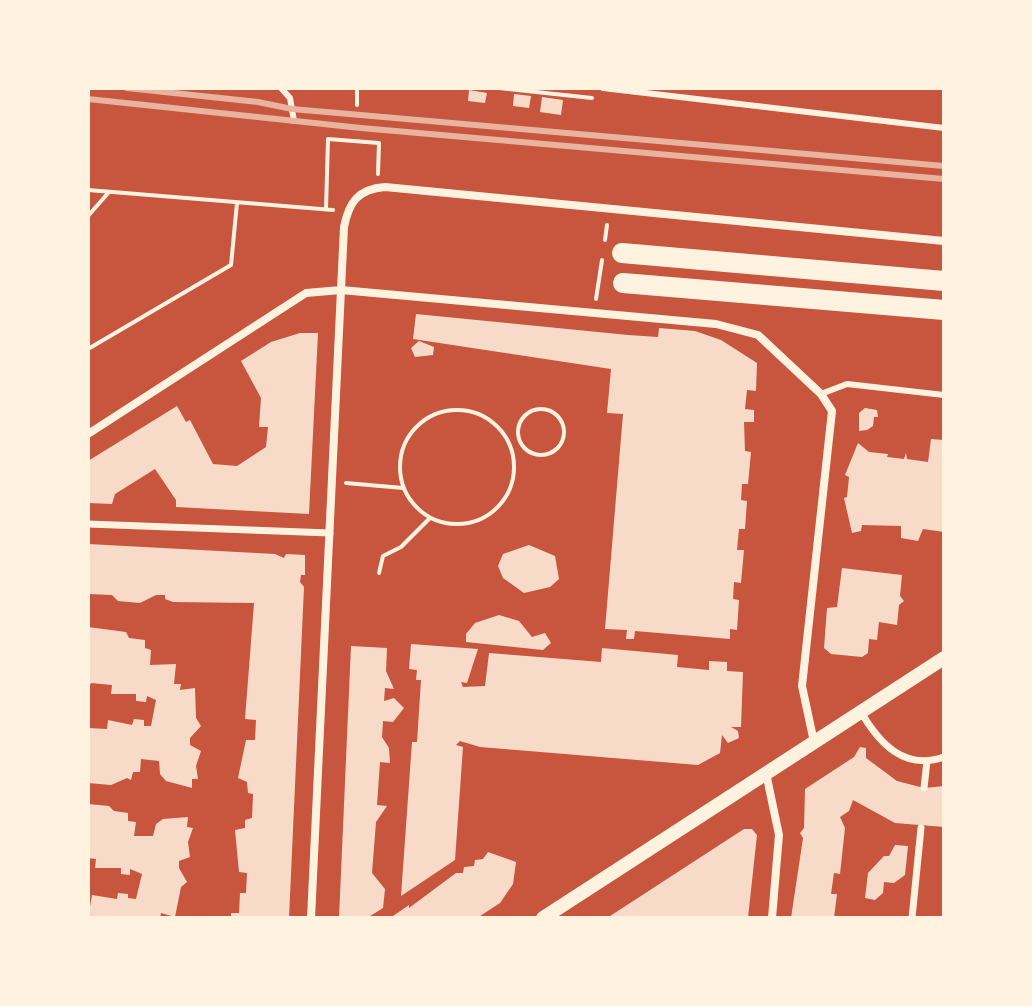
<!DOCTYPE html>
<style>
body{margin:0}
#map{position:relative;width:1032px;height:1006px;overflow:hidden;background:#c8553d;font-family:"IBM Plex Sans",sans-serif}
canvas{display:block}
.frame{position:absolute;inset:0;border:90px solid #fff3e0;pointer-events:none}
</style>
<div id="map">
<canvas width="1032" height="1006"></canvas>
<div class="frame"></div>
</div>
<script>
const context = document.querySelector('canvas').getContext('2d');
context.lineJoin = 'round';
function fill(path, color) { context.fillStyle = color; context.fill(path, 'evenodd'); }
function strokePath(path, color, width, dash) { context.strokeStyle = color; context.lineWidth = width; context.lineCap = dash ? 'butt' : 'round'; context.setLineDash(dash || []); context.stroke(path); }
fill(new Path2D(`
 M469 90 487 93 485 103 468 101Z
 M514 94 531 96 529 108 513 106Z
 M542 97 563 100 561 115 540 112Z
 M416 314 628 335 658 337 659 328 695 331 721 340 757 363 756 391 747 390 745 409 754 410V422H744L745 451 751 452 748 484H742L741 500 747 501 745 529H739L737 550H744L741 583 734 582 733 599 739 600 737 630 730 629V639L635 631 634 639H626L627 630 605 629 623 414 607 413 611 369 413 339Z
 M300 333H318L309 514 176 507V500L155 469 115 494 112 504 88 503V461L177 406 186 422 190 420 213 464 237 466 266 447 268 427H259L261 398 241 361 271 342Z
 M419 341 434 347 433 355 415 357 411 348Z
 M865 408 877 410 878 417H874L873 426 867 430 859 431V413Z
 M931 439 944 440V532L923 529 918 541 901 538V526L862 525 861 531 852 533 844 498 847 497 849 477 845 475 858 443 869 452 888 454 887 457 904 459 906 453 907 459 928 462Z
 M88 544 275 554 284 558 286 554 305 555V575H301L300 582 304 587 289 918H231V913H239L240 893H246L247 873 239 872 235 830 245 828V820L252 818 253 794 248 793 247 782 238 778 246 740H255L256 720 245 719 254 603 173 602 165 599V595H156L140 603 118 601 112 595 88 594Z
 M529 545 555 556 559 579 550 587 524 593 503 578 498 566 503 554Z
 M842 568 902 575 900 596 904 601 899 605 897 625 879 622 877 640 869 639 868 653 862 657 831 654 824 648 827 608 837 607Z
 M499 615 519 621 532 637 545 633 551 643 543 650 466 642V634L475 623Z
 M88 627 126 632 129 638 145 640V648L151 650 150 665 176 664 174 684H181L180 690 195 688 196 718 201 726 190 738V745L201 751 196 766 198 779H192V788L166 781 160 774 159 761 141 759 140 772H133L131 780 127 778 111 785 88 783V728L107 729 108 720 132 725 134 719 144 720V726H151L156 700 147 696 146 702 136 701V694H111L112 685 91 683 88 690Z
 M411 644 478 649 467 683 461 682 463 687 485 686 489 653 601 662 602 648 678 655 677 667 709 670V661L727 662V671L743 672 741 727H731L738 731 739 738 728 743 722 735 720 753 698 765 480 747 460 741 456 745 463 747 455 860 401 896 412 742H417L421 680H416L417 670 409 669Z
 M351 646 387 648 386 671 394 689 385 688 384 701 394 698 404 708 393 722 383 721 382 737 389 748 390 763 380 762 377 805 387 806 376 822 372 873 385 889 383 908 367 918H339Z
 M860 747 866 748V758L897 781 924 788 944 786V827L895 823 853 800 849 811 840 817 845 828 840 874 834 873 831 894H837L834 918H791L803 838 800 833 804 828 805 789 854 757Z
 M88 804 109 806 114 811 128 813V821L136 822 134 836H153L156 824 163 819 188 817 187 827 193 828 188 842 190 857 179 861V868L187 882 181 887 175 917 161 913 160 918H88L92 895 117 899 118 893 128 894V898L136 899 142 874 130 869V875L121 874V868H95L96 859 88 858Z
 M744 829H752L757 835 748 918H607Z
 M895 845 908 846 905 875 894 883 884 882 883 893 875 900 865 898 868 873 884 856H889Z
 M488 852 516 862 513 884 500 903 477 918H390L409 905V908L456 873H463L464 867 474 866 475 860 483 859Z`), '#f7dbc8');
strokePath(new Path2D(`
 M499 88 592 98
 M357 105V88
 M88 190 333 210
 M326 209 328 139 379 143 378 174
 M88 216 109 192
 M605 240 607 225
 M596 299 602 260
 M88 349 231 265 237 203
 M518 432a23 23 0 1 1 46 0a23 23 0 1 1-46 0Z
 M400 467a57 57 0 1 1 114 0a57 57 0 1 1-114 0Z
 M346 483 403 488
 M379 573 383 556 401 547 430 518`), '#fff3e0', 4);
strokePath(new Path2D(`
 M281 88 290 98 294 121
 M603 88 944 128
 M821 394 847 384 944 395`), '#fff3e0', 6);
strokePath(new Path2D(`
 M88 524 330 533
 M861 712C879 743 904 771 944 757
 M924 788 927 761
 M912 918 921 828`), '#fff3e0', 7);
strokePath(new Path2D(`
 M88 434 306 293 341 290 716 324 758 335 821 394 832 411 802 686 814 742
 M766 773 779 835 772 918
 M311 918 344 227C349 202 358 189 385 187L944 241`), '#fff3e0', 8);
strokePath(new Path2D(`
 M543 918 944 658`), '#fff3e0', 14);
strokePath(new Path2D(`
 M622 253 944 281
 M623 283 944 310`), '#fff3e0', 20);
strokePath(new Path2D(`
 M127 88 258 102 292 109 944 166
 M88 99 361 128 944 179`), '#e9b49f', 6);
</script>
